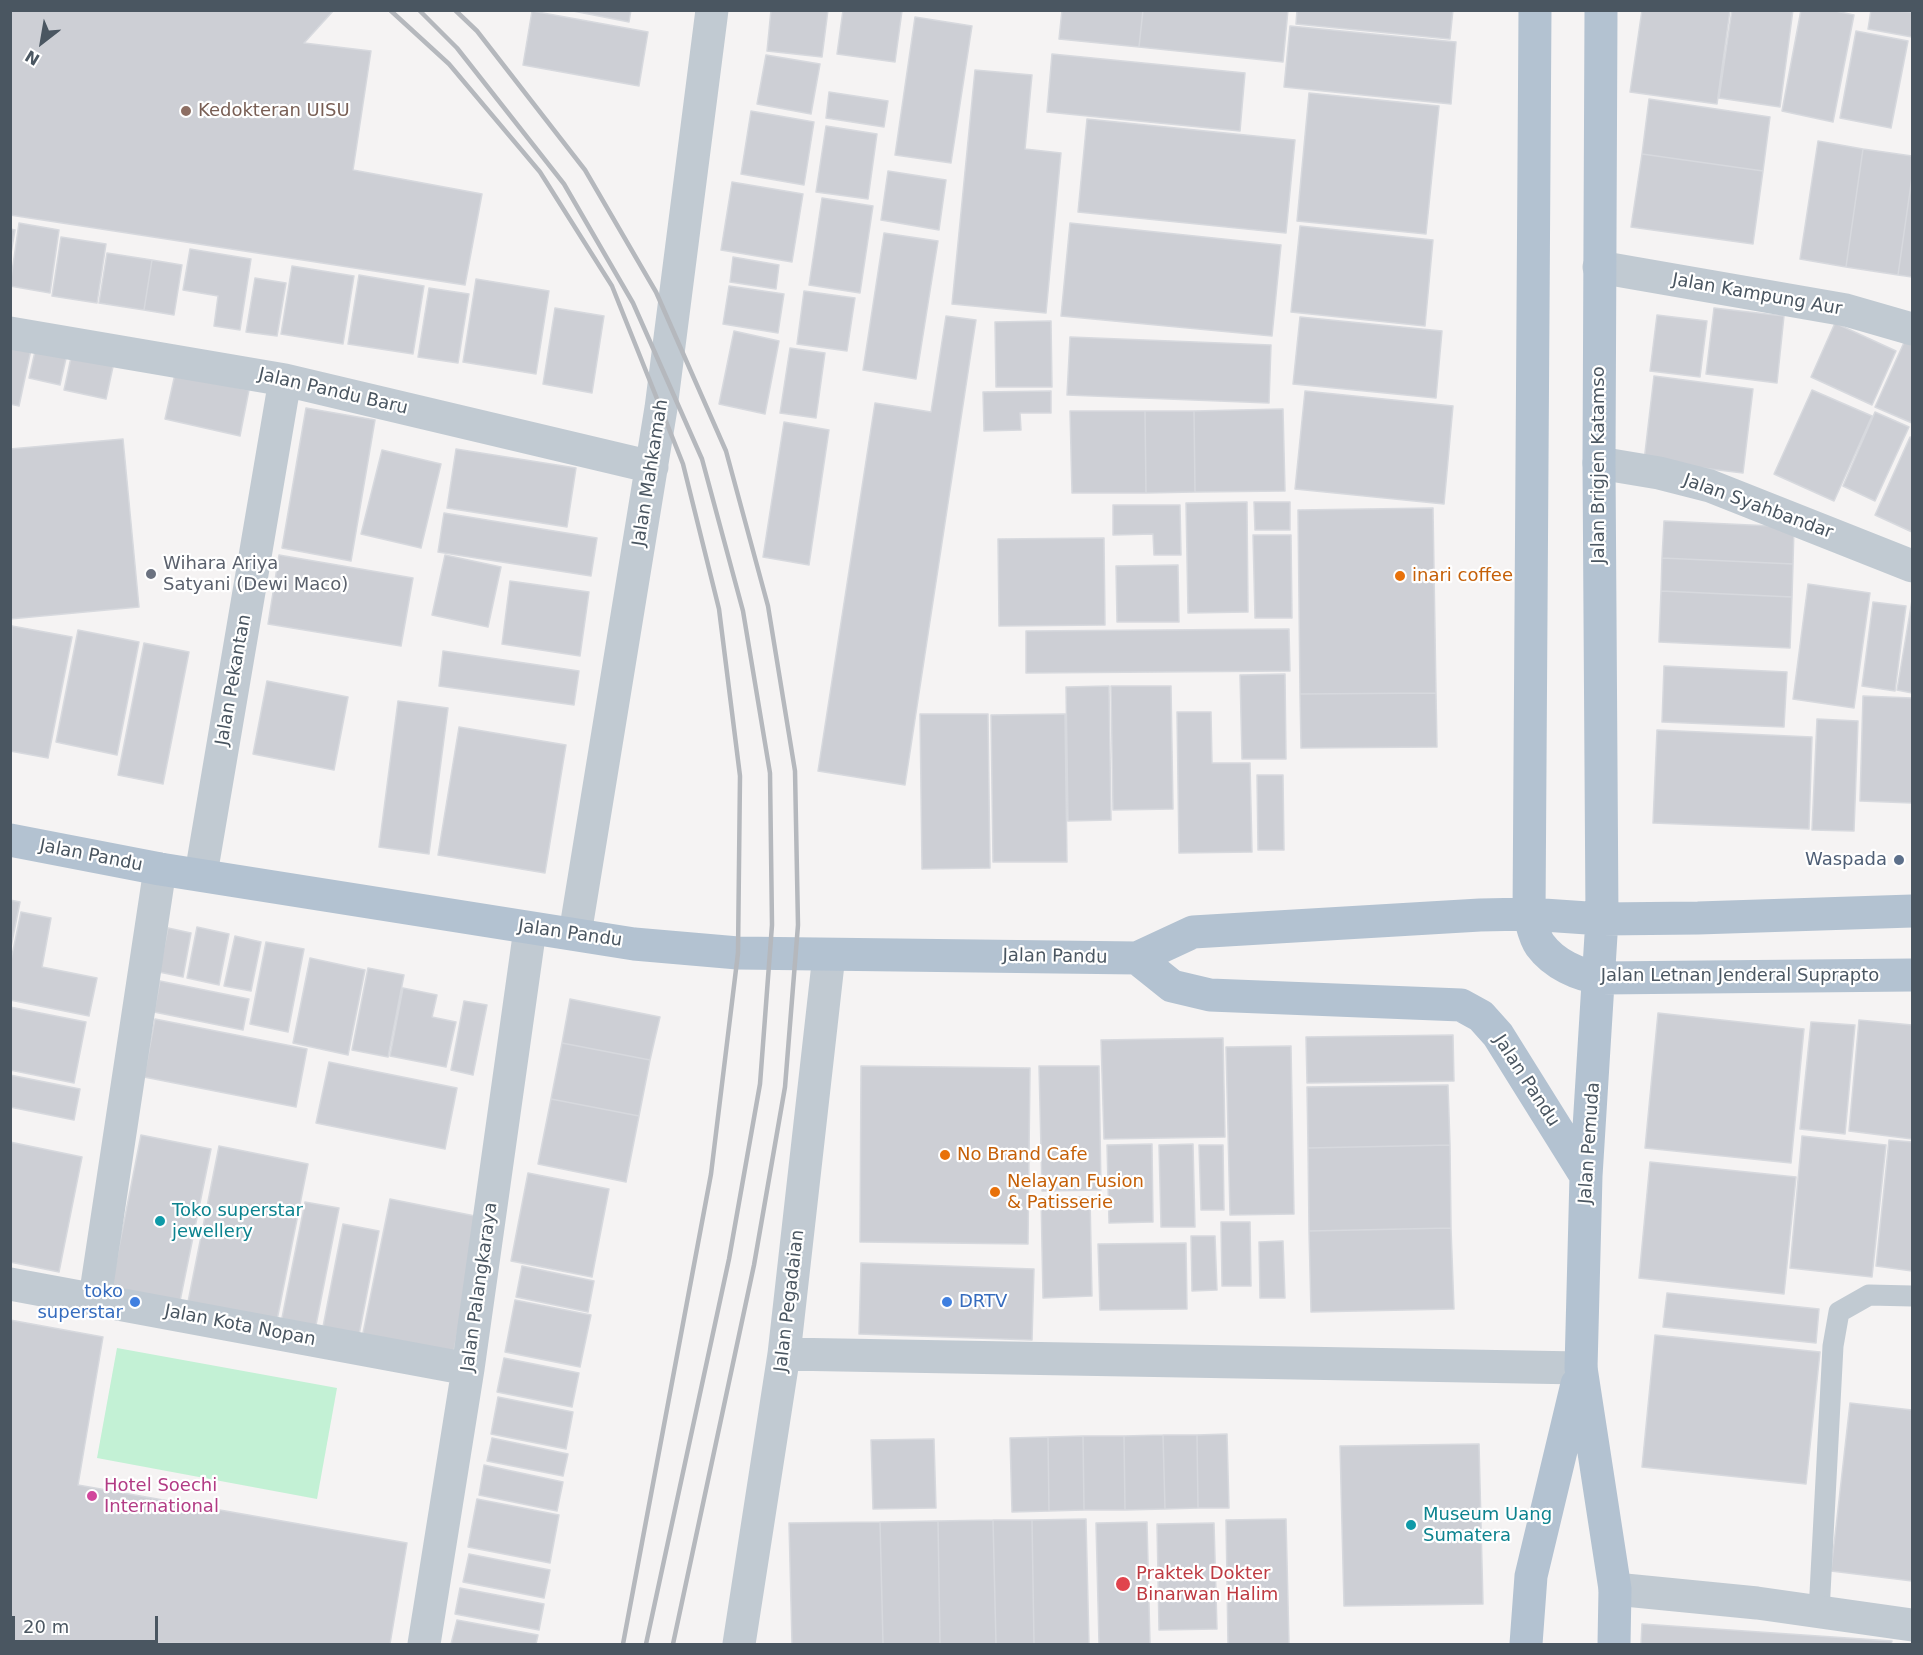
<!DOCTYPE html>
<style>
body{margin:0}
#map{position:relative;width:1923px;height:1655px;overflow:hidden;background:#f5f3f3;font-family:"DejaVu Sans",sans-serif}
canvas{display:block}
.frame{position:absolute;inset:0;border:12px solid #4a5661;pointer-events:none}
.north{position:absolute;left:12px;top:12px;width:60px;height:60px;-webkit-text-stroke:4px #fff;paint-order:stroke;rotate:211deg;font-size:16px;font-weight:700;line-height:24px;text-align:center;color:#4a5661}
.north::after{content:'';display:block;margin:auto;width:21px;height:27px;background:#4a5661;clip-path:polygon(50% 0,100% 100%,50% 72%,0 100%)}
.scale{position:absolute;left:12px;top:1616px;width:146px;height:27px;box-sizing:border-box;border:3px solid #4a5661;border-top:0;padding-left:8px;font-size:18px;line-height:21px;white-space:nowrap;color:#4a5661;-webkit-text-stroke:4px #fff;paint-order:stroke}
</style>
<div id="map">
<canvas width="1923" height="1655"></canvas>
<div class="frame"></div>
<div class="north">N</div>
<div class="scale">20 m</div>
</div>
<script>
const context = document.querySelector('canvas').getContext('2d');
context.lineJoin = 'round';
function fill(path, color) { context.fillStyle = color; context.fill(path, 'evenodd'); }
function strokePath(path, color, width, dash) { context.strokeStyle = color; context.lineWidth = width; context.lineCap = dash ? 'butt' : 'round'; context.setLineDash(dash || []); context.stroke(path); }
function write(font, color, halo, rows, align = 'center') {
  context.font = font + ' "DejaVu Sans",sans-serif'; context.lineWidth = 4.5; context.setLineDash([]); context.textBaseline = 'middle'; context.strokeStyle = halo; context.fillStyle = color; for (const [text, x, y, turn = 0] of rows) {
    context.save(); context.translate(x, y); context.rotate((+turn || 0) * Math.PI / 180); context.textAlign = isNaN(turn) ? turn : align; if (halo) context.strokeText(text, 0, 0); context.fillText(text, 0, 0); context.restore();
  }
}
fill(new Path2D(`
 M117 1348 337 1388 317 1499 97 1458Z`), '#c3f1d5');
const building = new Path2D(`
 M10 10H334L304 43 371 51 353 170 482 194 465 285 10 215Z
 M568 10H631L629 22Z
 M771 10H828L822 57 767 51Z
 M843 10 902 11 895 62 837 54Z
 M1062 10H1143L1139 47 1059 39Z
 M1143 10H1288L1283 62 1139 47Z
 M1297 10H1453L1450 39 1296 24Z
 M1642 10H1730L1717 104 1630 92Z
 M1732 10H1793L1780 107 1719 98Z
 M1801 10H1831L1854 15 1833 122 1782 111Z
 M1871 10 1912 12V37L1868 29Z
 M532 11 648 32 639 86 523 65Z
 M915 17 972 26 951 163 895 155Z
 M1290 26 1456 42 1451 104 1284 87Z
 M1856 31 1908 41 1891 128 1840 118Z
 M1052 54 1245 73 1240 131 1047 112Z
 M766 55 820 64 811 114 757 104Z
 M975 70 1032 75 1025 149 1061 153 1046 313 952 304Z
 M829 92 888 101 884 127 826 118Z
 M1309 93 1439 106 1426 234 1297 221Z
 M1649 99 1770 117 1763 171 1642 154Z
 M751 111 814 122 804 185 741 174Z
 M1087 119 1295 140 1286 233 1078 212Z
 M826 126 877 134 868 199 816 192Z
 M1818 141 1863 149 1846 267 1800 259Z
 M1863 149 1912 156V177L1898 275 1846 267Z
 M1642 154 1763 171 1753 244 1631 227Z
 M888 171 946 180 939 230 881 220Z
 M1912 177V277L1898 275Z
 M732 182 803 194 792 262 721 250Z
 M822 198 873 206 860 293 809 285Z
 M19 223 59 230 50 293 10 286Z
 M1070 223 1281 245 1272 336 1061 316Z
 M1300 226 1433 240 1425 326 1291 312Z
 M10 229 15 230 10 259Z
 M884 233 938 241 916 379 863 370Z
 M61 237 106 244 97 303 52 296Z
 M190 249 251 259 240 330 214 326 218 296 183 290Z
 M107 253 152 260 144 310 99 303Z
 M733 257 779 265 776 289 730 282Z
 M152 260 182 265 174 315 144 310Z
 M292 266 354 276 343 344 281 334Z
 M359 275 424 286 413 354 348 344Z
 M255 278 286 283 277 336 246 332Z
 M476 279 549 291 536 374 463 362Z
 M729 286 784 294 778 333 723 324Z
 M429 288 469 294 458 363 418 357Z
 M804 291 855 298 847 351 797 344Z
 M555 308 604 316 592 393 543 384Z
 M1714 308 1784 316 1777 383 1706 374Z
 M1657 315 1707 321 1700 377 1650 371Z
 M946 316 976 320 905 785 818 771 875 403 931 412Z
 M1300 317 1442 331 1436 398 1293 384Z
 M1051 321 1052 387H996L995 322Z
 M1835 323 1896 351 1872 405 1811 377Z
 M734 331 779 341 765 414 719 404Z
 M1070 337 1271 345 1269 403 1067 395Z
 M1906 338 1912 341V423L1875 407Z
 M10 341 32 345 19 406 10 404Z
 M36 347 67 354 60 385 29 378Z
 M790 348 825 353 816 418 780 413Z
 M72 353 114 362 106 399 64 390Z
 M175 374 249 390 240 436 165 419Z
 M1654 376 1753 389 1743 473 1644 461Z
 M1812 390 1872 416 1834 501 1774 474Z
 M1051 391V413H1020L1021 430 984 431 983 392Z
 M1305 391 1453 406 1444 504 1295 489Z
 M306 408 375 420 351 561 282 548Z
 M1283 409 1285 491 1195 492 1194 411Z
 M1070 411H1145L1146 493H1072Z
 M1145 411H1194L1195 492 1146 493Z
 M1875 412 1909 427 1875 501 1843 486Z
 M784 422 829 430 809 565 763 557Z
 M1910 437 1912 438V532L1875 515Z
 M123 439 139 607 10 619V449Z
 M456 449 576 468 567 527 447 508Z
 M382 450 441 464 421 548 361 534Z
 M1247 502 1248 612 1188 613 1186 503Z
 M1254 502H1290V530H1255Z
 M1113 505H1180L1181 555H1154L1153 534 1113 535Z
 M1433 508 1436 693 1300 694 1298 510Z
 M444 513 597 538 591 576 438 552Z
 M1664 521 1794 527 1793 564 1662 558Z
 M1253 535H1291L1292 618H1255Z
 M1104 538 1105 625 999 626 998 539Z
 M279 555 413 578 401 646 268 624Z
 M445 555 501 567 488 627 432 615Z
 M1662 558 1793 564 1792 597 1661 591Z
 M1178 565 1179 622H1117L1116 566Z
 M510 581 589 592 580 656 502 644Z
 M1808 584 1870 593 1854 708 1793 699Z
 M1661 591 1792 597 1790 648 1659 642Z
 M1912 600V693L1897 690Z
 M1873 602 1906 606 1895 691 1862 686Z
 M12 626 72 637 48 758 10 751Z
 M1289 629 1290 671 1026 673V631Z
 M78 630 139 642 117 755 56 742Z
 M144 643 189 652 163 784 118 775Z
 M443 651 579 671 574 705 439 686Z
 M1664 666 1787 672 1784 727 1662 722Z
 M1285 674 1286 759H1242L1240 675Z
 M267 681 348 697 334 770 253 754Z
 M1109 686 1111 820 1068 821 1066 687Z
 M1111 686H1171L1173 809 1113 810Z
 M1436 693 1437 747 1301 748 1300 694Z
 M1863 696 1912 698V803L1860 801Z
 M398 701 448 708 429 854 379 847Z
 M1177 712H1211L1212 763H1250L1252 852 1179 853Z
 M920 714H988L990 868 922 869Z
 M1065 714 1067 862H993L991 715Z
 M1817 719 1858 721 1854 831 1812 830Z
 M459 727 566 745 545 873 438 855Z
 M1657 730 1812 737 1809 829 1653 823Z
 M1257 775H1283L1284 850H1258Z
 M10 900 20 902 10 952Z
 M21 912 51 918 42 967 97 978 89 1016 10 1000V965Z
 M197 927 229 934 219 985 187 978Z
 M168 928 191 933 183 977 159 972Z
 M235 936 261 942 251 991 224 986Z
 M266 942 304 949 288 1032 250 1024Z
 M310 958 365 970 348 1055 293 1043Z
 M368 968 404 975 388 1057 352 1050Z
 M160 981 249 999 243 1030 154 1012Z
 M403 988 437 995 432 1017 456 1022 446 1067 390 1056Z
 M570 999 660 1017 650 1060 562 1043Z
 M464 1001 487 1005 473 1075 451 1070Z
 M10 1007 86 1022 74 1083 10 1070Z
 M1658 1013 1804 1029 1791 1163 1645 1148Z
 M155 1019 307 1049 296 1107 144 1077Z
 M1859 1020 1912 1025V1139L1849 1131Z
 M1811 1022 1855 1025 1845 1134 1800 1129Z
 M1453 1035 1454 1081 1307 1083 1306 1037Z
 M1223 1038 1225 1137 1104 1139 1101 1040Z
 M562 1043 650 1060 639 1116 551 1099Z
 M1291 1046 1294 1214 1230 1215 1226 1047Z
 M329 1062 457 1088 445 1149 316 1123Z
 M861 1066 1030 1068 1028 1244 860 1242Z
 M1039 1066H1099L1101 1190 1042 1191Z
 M10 1075 80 1089 74 1120 10 1107Z
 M1448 1085 1450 1145 1308 1148 1307 1087Z
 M551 1099 639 1116 626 1182 538 1164Z
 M141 1135 211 1149 179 1306 110 1293Z
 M1802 1136 1886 1145 1872 1277 1790 1268Z
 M1889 1140 1912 1142V1271L1876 1266Z
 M10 1142 82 1157 59 1272 10 1262Z
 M1152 1144 1153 1222 1109 1223 1107 1145Z
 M1193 1144 1195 1227H1161L1159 1145Z
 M1199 1145H1223L1224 1210H1201Z
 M1450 1145 1451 1228 1309 1231 1308 1148Z
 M219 1146 308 1164 276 1325 187 1307Z
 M1650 1162 1796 1177 1784 1294 1639 1278Z
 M528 1173 609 1189 592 1277 511 1261Z
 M1041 1197H1090L1092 1296 1043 1298Z
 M390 1199 480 1217 453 1356 362 1338Z
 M305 1202 339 1208 315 1330 281 1323Z
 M1221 1222H1250L1251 1286H1222Z
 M343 1224 379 1231 358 1340 322 1332Z
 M1451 1228 1454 1309 1311 1312 1309 1231Z
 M1191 1236H1215L1217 1290 1192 1291Z
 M1283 1241 1285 1298H1260L1259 1242Z
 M1186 1243 1187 1309 1100 1310 1098 1244Z
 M861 1263 1034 1269 1032 1340 859 1334Z
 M522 1266 594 1281 588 1312 516 1297Z
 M1667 1293 1819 1309 1816 1343 1663 1327Z
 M515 1300 591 1315 580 1367 505 1352Z
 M10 1320 103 1337 78 1485 407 1543 390 1644 10 1643Z
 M1655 1335 1820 1352 1806 1484 1642 1467Z
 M504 1358 579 1373 572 1407 497 1392Z
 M498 1397 573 1412 566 1449 491 1434Z
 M1850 1403 1912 1410V1581L1831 1571Z
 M1227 1434 1229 1508H1198L1197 1435Z
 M1163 1435 1165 1509 1125 1510 1124 1436Z
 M1163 1435H1197L1198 1508 1165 1509Z
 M1083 1436 1084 1510 1049 1511 1048 1437Z
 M1083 1436H1124L1125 1510H1084Z
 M1048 1437 1049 1511 1012 1512 1010 1438Z
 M492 1438 568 1454 563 1476 487 1461Z
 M934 1439 936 1508 873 1509 871 1440Z
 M1479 1444 1483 1604 1344 1606 1340 1446Z
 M484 1465 563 1482 557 1511 479 1495Z
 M477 1499 559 1515 550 1563 468 1547Z
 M1086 1519 1089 1644H1034L1032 1520Z
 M1286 1519 1289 1644H1228L1226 1520Z
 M993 1520 996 1644H940L938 1521Z
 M993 1520H1032L1034 1644H996Z
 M938 1521 940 1644H883L880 1522Z
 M880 1522 883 1644H792L789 1523Z
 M1147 1522 1150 1644H1099L1096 1523Z
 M1214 1523 1217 1629 1159 1630 1157 1524Z
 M469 1554 550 1570 544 1598 463 1582Z
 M460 1588 544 1604 539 1630 455 1614Z
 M457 1620 538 1635 536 1644H451Z
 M1642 1624 1892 1641 1891 1644H1641Z`);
fill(building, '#cdcfd5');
strokePath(building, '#d7d9de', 1.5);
strokePath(new Path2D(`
 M1819 1612 1833 1346 1839 1312 1869 1295 1912 1296`), '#c1cad2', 21);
strokePath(new Path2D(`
 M1599 267 1846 310 1912 329
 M10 333 285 380 652 467
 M1599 463 1659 473 1710 486 1912 566
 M201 874 285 380
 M575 934 661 408 712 10
 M10 1284 468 1369
 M95 1298 160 869
 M784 1354 1581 1368
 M1615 1589 1757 1603 1912 1625
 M424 1644 468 1369 530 929
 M739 1644 784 1354 829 955`), '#c1cad2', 33);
strokePath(new Path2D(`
 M1535 10 1529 914C1532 923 1534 937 1540 945 1554 964 1578 975 1601 978L1912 975
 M1601 10 1599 463 1602 919 1586 1176 1581 1368 1615 1589 1614 1644
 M10 840 160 869 634 944 738 953 1137 958 1193 932 1480 915 1529 914 1602 919 1698 918 1912 911
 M1137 958 1172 986 1210 995 1461 1005 1481 1016 1498 1035 1586 1176
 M1526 1644 1531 1576 1577 1384`), '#b3c2d1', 33);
strokePath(new Path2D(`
 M390 10 449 64 540 172 612 286 683 464 719 609 740 776 738 953 711 1174 623 1644
 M419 10 457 48 564 184 633 303 702 459 743 611 770 773 772 925 760 1084 729 1259 646 1644
 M455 10 477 31 585 170 656 292 726 451 768 606 795 771 798 925 785 1087 754 1265 673 1644`), '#b5b8bd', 4.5);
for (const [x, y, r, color] of [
 [186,111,6,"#8d6e63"],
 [151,574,6,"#6b7280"],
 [1400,576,6,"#e8710a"],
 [1899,860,6,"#5c6f8a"],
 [945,1155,6,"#e8710a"],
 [995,1192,6,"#e8710a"],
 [160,1221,6,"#0f9aa8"],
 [135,1302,6,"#3f7fe0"],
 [947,1302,6,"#3f7fe0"],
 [92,1496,6,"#d1479c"],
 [1411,1525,6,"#0f9aa8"],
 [1123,1584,8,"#e0444e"]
]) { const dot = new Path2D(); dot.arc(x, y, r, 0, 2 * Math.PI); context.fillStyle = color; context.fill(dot); strokePath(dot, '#fff', 2); }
write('18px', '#785e54', '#fff', [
 ["Kedokteran UISU",198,111]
], 'left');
write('18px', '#4a5661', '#fff', [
 ["Jalan Kampung Aur",1757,295,10],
 ["Jalan Pandu Baru",333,392,13],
 ["Jalan Brigjen Katamso",1599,465,-90],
 ["Jalan Mahkamah",651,473,-81],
 ["Jalan Syahbandar",1758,507,20],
 ["Jalan Pekantan",234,680,-80],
 ["Jalan Pandu",91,856,11],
 ["Jalan Pandu",570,934,8],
 ["Jalan Pandu",1055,957,1],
 ["Jalan Letnan Jenderal Suprapto",1740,976],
 ["Jalan Pandu",1526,1081,57],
 ["Jalan Pemuda",1590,1143,-86],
 ["Jalan Palangkaraya",480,1287,-82],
 ["Jalan Pegadaian",790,1301,-83],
 ["Jalan Kota Nopan",240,1326,11]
]);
write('18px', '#5b616d', '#fff', [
 ["Wihara Ariya",163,564],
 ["Satyani (Dewi Maco)",163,585]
], 'left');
write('18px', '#c56008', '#fff', [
 ["inari coffee",1412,576],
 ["No Brand Cafe",957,1155],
 ["Nelayan Fusion",1007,1182],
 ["& Patisserie",1007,1203]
], 'left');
write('18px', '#4e5e75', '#fff', [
 ["Waspada",1887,860]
], 'right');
write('18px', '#0d838f', '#fff', [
 ["Toko superstar",172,1211],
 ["jewellery",172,1232],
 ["Museum Uang",1423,1515],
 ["Sumatera",1423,1536]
], 'left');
write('18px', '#366cbe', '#fff', [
 ["toko",123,1292],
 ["superstar",123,1313],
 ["DRTV",959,1302,"left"]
], 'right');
write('18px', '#b23c85', '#fff', [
 ["Hotel Soechi",104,1486],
 ["International",104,1507]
], 'left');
write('18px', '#be3a42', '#fff', [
 ["Praktek Dokter",1136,1574],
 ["Binarwan Halim",1136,1595]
], 'left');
</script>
